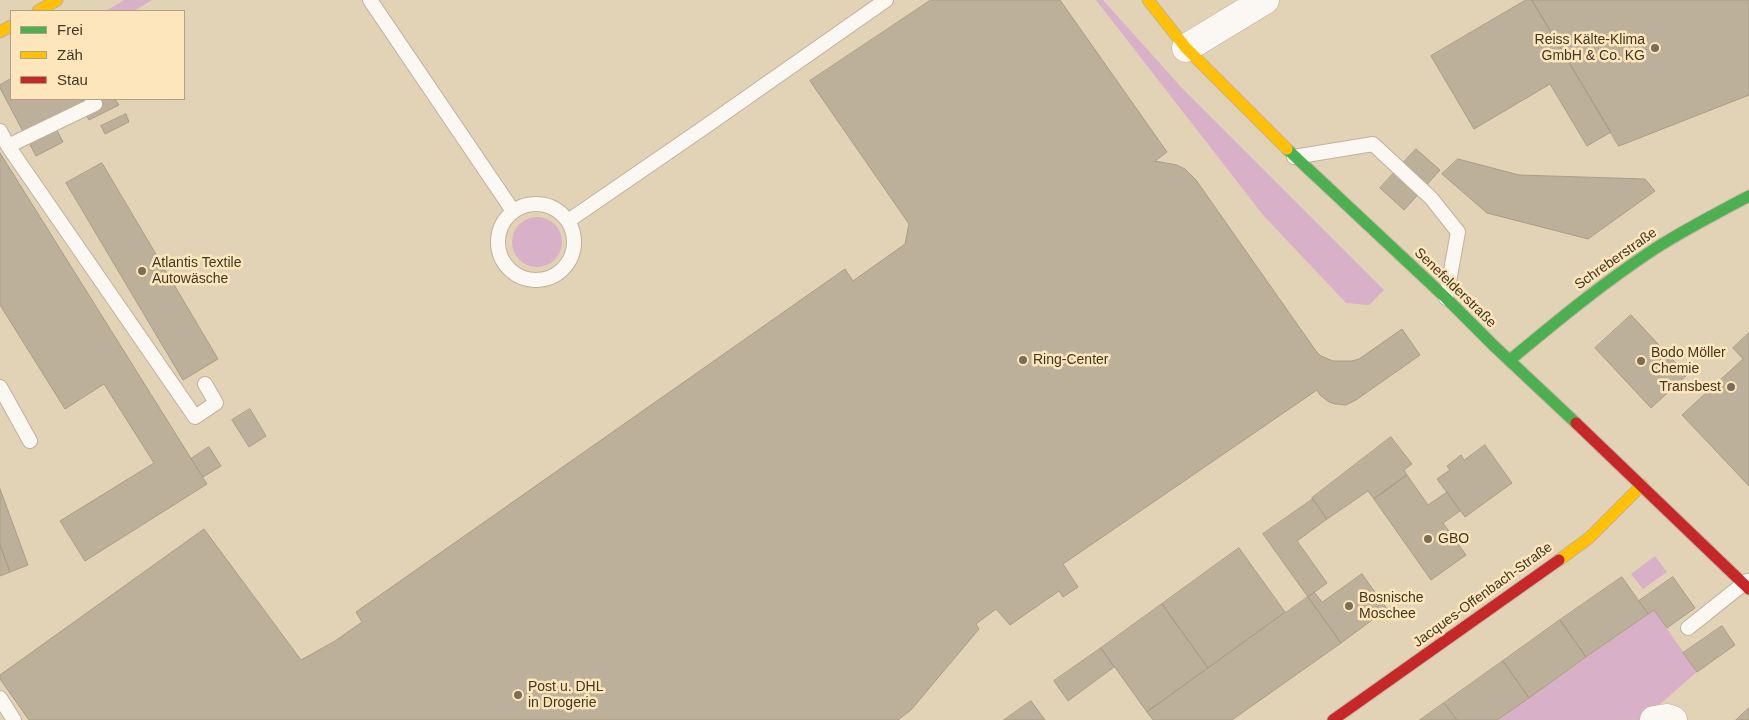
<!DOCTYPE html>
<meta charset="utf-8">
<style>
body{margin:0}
#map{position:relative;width:1749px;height:720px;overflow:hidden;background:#e2d2b6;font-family:Arial,sans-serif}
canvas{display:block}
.legend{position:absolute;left:10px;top:10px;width:175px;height:90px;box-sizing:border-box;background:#fde6bc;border:1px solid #b3a07e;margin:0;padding:6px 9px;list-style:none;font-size:15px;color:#433722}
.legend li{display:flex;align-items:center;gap:10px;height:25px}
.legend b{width:25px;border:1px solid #b3a07e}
</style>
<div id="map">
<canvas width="1749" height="720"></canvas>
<ul class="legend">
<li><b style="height:6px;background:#4caf50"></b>Frei</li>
<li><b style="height:6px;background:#ffc107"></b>Zäh</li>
<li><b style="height:6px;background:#c62828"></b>Stau</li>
</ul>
</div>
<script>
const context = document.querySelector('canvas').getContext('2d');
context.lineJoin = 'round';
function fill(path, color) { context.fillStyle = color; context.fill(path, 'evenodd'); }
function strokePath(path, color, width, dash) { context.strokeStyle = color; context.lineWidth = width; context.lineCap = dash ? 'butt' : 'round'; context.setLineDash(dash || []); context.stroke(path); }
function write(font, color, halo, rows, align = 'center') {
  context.font = font + ' Arial,sans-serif'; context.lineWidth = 5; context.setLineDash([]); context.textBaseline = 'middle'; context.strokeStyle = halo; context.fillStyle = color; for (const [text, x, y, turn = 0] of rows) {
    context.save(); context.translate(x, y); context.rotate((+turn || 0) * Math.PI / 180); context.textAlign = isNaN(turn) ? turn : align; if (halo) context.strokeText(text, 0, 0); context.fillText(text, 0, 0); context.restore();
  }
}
fill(new Path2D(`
 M124 0H152L134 11H106Z
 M1096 0H1103L1181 87 1384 290 1369 305 1346 303 1263 215Z
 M512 242a25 25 0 1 1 50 0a25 25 0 1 1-50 0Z
 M1655 556 1667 572 1643 589 1631 574Z
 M1654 610 1697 672 1645 717 1640 720H1497Z`), '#d8b1c8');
const building = new Path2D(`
 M931 0H1060L1167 152 1155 161 1177 165 1185 169 1196 180 1316 351 1321 356 1333 361H1352L1359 359 1402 329 1420 355 1356 400 1346 405 1335 404 1329 402 1320 395 1317 390 1063 564 1078 587 1063 597 1059 591 1010 625 996 609 976 624 979 629 911 710 898 720H29L0 679V675L204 529 301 660 335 641 362 622 356 612 845 269 853 281 905 244 909 224 810 81Z
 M1526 0H1532L1611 132 1587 146 1550 84 1474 129 1431 56Z
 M1532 0H1749V95L1619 146Z
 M11 79V99H82L84 104 52 121 63 142 36 156 0 88V85Z
 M82 99H115L119 105 89 120 81 105 84 104Z
 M126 114 129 122 105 134 101 126Z
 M1416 149 1440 170 1404 210 1380 188Z
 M0 153 207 484 85 561 60 521 154 463 104 384 65 409 0 305Z
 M1458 159 1519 175 1645 179 1655 191 1588 239 1487 213 1442 174Z
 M102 163 218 359 183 380 66 183Z
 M1631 315 1687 375 1651 408 1595 348Z
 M1749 333V486L1682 415 1743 359 1733 348Z
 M250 409 266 436 249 447 232 420Z
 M1391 437 1412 464 1404 470 1407 475 1374 499 1368 491 1327 519 1312 498Z
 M1485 445 1512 483 1465 517 1437 479 1450 470 1447 466 1461 455 1464 460Z
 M209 447 221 466 203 477 191 459Z
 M1407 475 1428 505 1447 492 1460 511 1443 523 1466 555 1431 580 1374 499Z
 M0 489 28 565 10 572 0 545Z
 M1313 499 1327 519 1297 541 1327 583 1308 597 1263 534Z
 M0 545 10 572 0 576Z
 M1239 548 1285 612 1208 668 1162 604Z
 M1362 574 1387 609 1341 643 1308 597 1314 592 1322 602Z
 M1622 577 1648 614 1586 657 1560 620Z
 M1673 577 1695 608 1667 628 1654 610 1648 614 1639 601Z
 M1308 597 1341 643 1232 720H1153L1147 712Z
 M1162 604 1208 668 1147 712 1101 648Z
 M1560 620 1586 657 1529 698 1503 661Z
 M1722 626 1735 645 1697 672 1683 653Z
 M1101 648 1114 667 1068 701 1054 681Z
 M1503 661 1529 698 1497 720H1457L1444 703Z
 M1031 701 1045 720H1004Z
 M1444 703 1457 720H1420Z
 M1749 708V720H1736Z`);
fill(building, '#bdb09a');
strokePath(building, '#a99d87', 1);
const lane = new Path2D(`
 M370 0 513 211
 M0 131 8 146 195 417 216 403 205 384
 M8 146 95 104 92 99
 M1294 157 1373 144 1431 198 1458 232 1446 298
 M498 242a38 38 0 1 1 76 0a38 38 0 1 1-76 0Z
 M568 221 699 131 886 0
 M0 387 30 441
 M1688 628 1747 581
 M0 698 14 720`);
const street = new Path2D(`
 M1186 48 1265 0
 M1654 720 1667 718 1673 720`);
const fast = new Path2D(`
 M1287 149 1446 298 1494 346 1576 423
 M1510 360C1557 321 1604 282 1656 248 1686 229 1717 213 1749 196`);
const slow = new Path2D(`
 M1148 0 1186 48 1287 149
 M38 11 57 0
 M0 32 11 26
 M1559 560 1589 538 1642 485`);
const jam = new Path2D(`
 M1576 423 1749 589
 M1333 720 1559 560`);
strokePath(lane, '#bfb29c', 16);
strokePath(street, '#bfb29c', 29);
strokePath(fast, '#bfb29c', 13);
strokePath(slow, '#bfb29c', 13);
strokePath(jam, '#bfb29c', 13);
strokePath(lane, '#fbf8f4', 14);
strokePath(street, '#fbf8f4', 28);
strokePath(fast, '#4caf50', 11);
strokePath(slow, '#ffc107', 11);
strokePath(jam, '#c62828', 11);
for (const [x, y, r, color] of [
 [1655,48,5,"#7b6d56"],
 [142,271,5,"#7b6d56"],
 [1023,360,5,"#7b6d56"],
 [1641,361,5,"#7b6d56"],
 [1731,387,5,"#7b6d56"],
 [1428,539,5,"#7b6d56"],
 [1349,606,5,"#7b6d56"],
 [518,695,5,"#7b6d56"]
]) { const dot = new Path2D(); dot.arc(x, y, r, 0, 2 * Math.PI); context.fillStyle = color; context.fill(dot); strokePath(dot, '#fde6bc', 2); }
write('14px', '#433722', '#fde6bc', [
 ["Reiss Kälte-Klima",1645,40,"right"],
 ["GmbH & Co. KG",1645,56,"right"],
 ["Atlantis Textile",152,263],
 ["Autowäsche",152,279],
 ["Bodo Möller",1651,353],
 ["Chemie",1651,369],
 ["Ring-Center",1033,360],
 ["Transbest",1721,387,"right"],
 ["GBO",1438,539],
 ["Bosnische",1359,598],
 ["Moschee",1359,614],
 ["Post u. DHL",528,687],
 ["in Drogerie",528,703]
], 'left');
write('14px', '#433722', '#fde6bc', [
 ["Schreberstraße",1616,259,-35],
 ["Senefelderstraße",1455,288,44],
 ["Jacques-Offenbach-Straße",1483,595,-36]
]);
</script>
